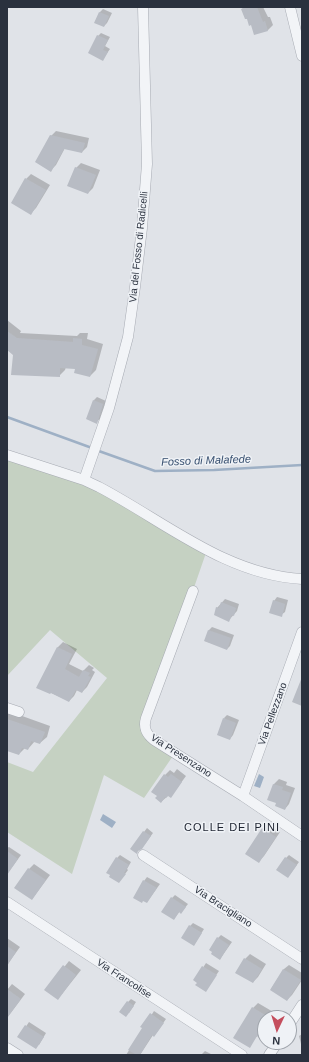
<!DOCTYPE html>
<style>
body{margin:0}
#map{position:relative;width:309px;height:1062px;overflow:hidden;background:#e0e3e8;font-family:Arial,sans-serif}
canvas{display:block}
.frame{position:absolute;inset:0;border:8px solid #2a313e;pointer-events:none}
.north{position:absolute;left:257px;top:1010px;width:40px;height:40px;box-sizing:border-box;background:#eff2f6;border:1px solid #a0a5ac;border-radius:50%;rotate:184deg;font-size:11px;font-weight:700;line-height:16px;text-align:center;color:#2a313e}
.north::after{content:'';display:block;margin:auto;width:14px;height:18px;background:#c44e5d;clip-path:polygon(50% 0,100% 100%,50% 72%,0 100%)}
</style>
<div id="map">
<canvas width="309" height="1062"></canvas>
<div class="frame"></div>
<div class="north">N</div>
</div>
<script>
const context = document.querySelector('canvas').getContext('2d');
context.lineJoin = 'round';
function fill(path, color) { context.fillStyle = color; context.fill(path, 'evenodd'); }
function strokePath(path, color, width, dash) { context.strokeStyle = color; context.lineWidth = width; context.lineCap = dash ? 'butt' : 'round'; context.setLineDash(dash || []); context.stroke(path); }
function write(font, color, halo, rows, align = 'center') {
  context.font = font + ' Arial,sans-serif'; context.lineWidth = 3; context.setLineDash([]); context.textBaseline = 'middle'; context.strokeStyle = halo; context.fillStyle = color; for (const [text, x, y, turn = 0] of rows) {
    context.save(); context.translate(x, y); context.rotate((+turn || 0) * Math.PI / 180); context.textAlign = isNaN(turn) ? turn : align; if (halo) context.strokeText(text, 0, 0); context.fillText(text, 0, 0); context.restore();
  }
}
fill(new Path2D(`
 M7 455 84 480 207 550 145 729 175 753 144 798 104 775 72 874 7 832V762L33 772 107 678 50 630 7 676Z`), '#c5d1c2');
fill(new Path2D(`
 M259 774 264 777 260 788 254 786Z
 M103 814 116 822 112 828 100 820Z`), '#9eb0c5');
fill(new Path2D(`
 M244 7H263L268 17H270L273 25 268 30 255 34 252 24 242 9Z
 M103 9 112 13 107 23 104 26 95 22 100 12Z
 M101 33 110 37 105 46 110 49 103 59 98 36Z
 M56 131 89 138 87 147 82 152 65 148 56 165 51 170V136Z
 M81 163 100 170 93 188 88 193 76 168Z
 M31 174 50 185 36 208 31 213 26 179Z
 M7 320 21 331 20 333 77 336 80 333H88L87 339 103 344 96 370 90 376 77 368 66 367 65 370 59 376 15 339 7 350Z
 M97 397 106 401 100 419 96 422 94 400Z
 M277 597 288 600 285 612 281 615 274 601Z
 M225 599 239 604 237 611 229 620 217 608Z
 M212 627 234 635 230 646 227 649 205 641 209 630Z
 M63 642 77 649 69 664 83 671 89 665 94 668 92 670 95 672 87 687 82 692 77 690 74 696 69 701 38 687 58 647Z
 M11 712 50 726 47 737 40 743 35 741 28 749 25 748 19 754 7 750V715Z
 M227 715 239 720 233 735 230 739 224 718Z
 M177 769 186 776 175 791 169 795 161 802 158 796 165 775 170 770 174 773Z
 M279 779 287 782 286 785 295 788 289 804 285 809 277 802 269 799 274 784Z
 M268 824 280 832 264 856 259 861 263 829Z
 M147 828 153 833 145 844 144 832Z
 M9 847 21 855 7 874V848Z
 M120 855 131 862 127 869 128 870 119 882 117 858Z
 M289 855 299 862 288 877 286 858Z
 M34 864 50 875 32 899 29 869Z
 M147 877 160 884 147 902 144 881Z
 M175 895 188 904 184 909 180 911 174 919 172 898Z
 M193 923 204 929 194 945 190 926Z
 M221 935 232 942 220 959 214 952 218 938Z
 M7 938 20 947 7 965Z
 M250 954 266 964 258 977 253 982 237 972 245 959Z
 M69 961 81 970 62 994 46 990Z
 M206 963 219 971 206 990 195 980Z
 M289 965 302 973V980L292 995 287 1000 271 989 284 969Z
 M12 984 25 994 7 1018V990Z
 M131 999 136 1002 129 1013 128 1002Z
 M258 1003 275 1013 272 1018H265V1030L259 1036 258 1035 249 1046 253 1008Z
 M154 1011 166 1019 157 1032 153 1035 140 1055H126Z
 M29 1022 46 1033 39 1045 19 1037Z
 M302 1034V1048L299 1036Z
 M205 1051 213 1055H201Z`), '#0003');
strokePath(new Path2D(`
 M7 417 92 448
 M96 450 155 471 214 470 302 465`), '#9eb0c5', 2.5);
fill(new Path2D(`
 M246 7H257L263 22 265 21 268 31 254 35 251 25 249 26 247 19H245L241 9Z
 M99 12 109 16 104 27 94 23Z
 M97 35 108 40 103 50 108 52 103 61 88 53Z
 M50 135 85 143 82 153 64 149 51 172 35 162Z
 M75 167 96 175 88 194 67 186Z
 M25 178 46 190 31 215 11 203Z
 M7 331 17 338 73 342V338L82 339V345L98 349 90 377 74 373 75 369 60 368V377L11 375 13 355 7 350Z
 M93 400 103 404 97 424 86 419Z
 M273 600 285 604 282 617 269 613Z
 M221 602 236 608 234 616 232 615 229 622 214 615 216 607 219 608Z
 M208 630 231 638 227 650 204 641Z
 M57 647 72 654 65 669 79 677 83 670 90 673 88 676 91 677 82 693 76 690 69 702 51 693 50 694 36 688Z
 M302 677V706L292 702Z
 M223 718 236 723 230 740 217 735Z
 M7 719 45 732 40 744 31 741 28 750 22 748 19 755 7 751Z
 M164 774 168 777 171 774 182 782 171 798 168 796 166 798 165 797 161 803 155 798 157 796 151 792Z
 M273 784 283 787 282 790 291 793 285 810 275 806 276 803 267 800Z
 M262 828 276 837 259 863 245 854Z
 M143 831 151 836 142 849 138 851 137 854 130 849Z
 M7 851 18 859 7 875Z
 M116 857 129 865 124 873 126 874 119 883 109 877 110 875 106 873Z
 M285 857 297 865 288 878 276 870Z
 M28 868 46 880 32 900 14 888Z
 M143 880 157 888 147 903 143 901 142 903 133 898Z
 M171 897 186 907 181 914 179 912 174 920 161 912Z
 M189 925 202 933 194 946 181 938Z
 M217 937 229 945 220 960 211 954 212 952 209 950Z
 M7 946 16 952 7 966Z
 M244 958 262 969 253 983 235 973Z
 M63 965 76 975 58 1000 44 990Z
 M202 966 217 975 206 992 195 985 197 983 193 980Z
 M283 969 301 980 287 1001 270 990Z
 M7 989 21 999 7 1018Z
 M127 1001 134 1006 126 1017 119 1012Z
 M252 1007 265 1015V1028L259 1038 257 1036 250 1048 233 1038Z
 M150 1013 164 1023 154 1037 152 1035 140 1055H137L128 1050 142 1028 140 1027Z
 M25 1025 44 1037 36 1049 17 1037Z`), '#b8bcc4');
const minor = new Path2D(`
 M290 7 302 56
 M7 455 84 480 99 487C164 521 226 575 302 579
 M84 480 109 408 128 337 135 287 142 228 147 164 143 7
 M193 591 146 718C143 728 146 734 154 740L243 796 302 836
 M7 708 19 712
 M243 796 302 632
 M143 855 302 959
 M7 902 242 1055
 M289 1025 302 1005
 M7 1048 18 1055
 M269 1055 278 1042`);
strokePath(minor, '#a6aab2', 11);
strokePath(minor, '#f2f4f7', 10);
write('10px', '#2a313e', '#eff2f6', [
 ["Via del Fosso di Radicelli",139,247,-84],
 ["Via Pellezzano",273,714,-70],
 ["Via Presenzano",181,756,33],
 ["Via Bracigliano",223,907,33],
 ["Via Francolise",124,979,33]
]);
write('italic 11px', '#374f6f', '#eff2f6', [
 ["Fosso di Malafede",206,461,-2]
]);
context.letterSpacing = '1px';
write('11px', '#1c222f', '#eff2f6', [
 ["COLLE DEI PINI",232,828]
]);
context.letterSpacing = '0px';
</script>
